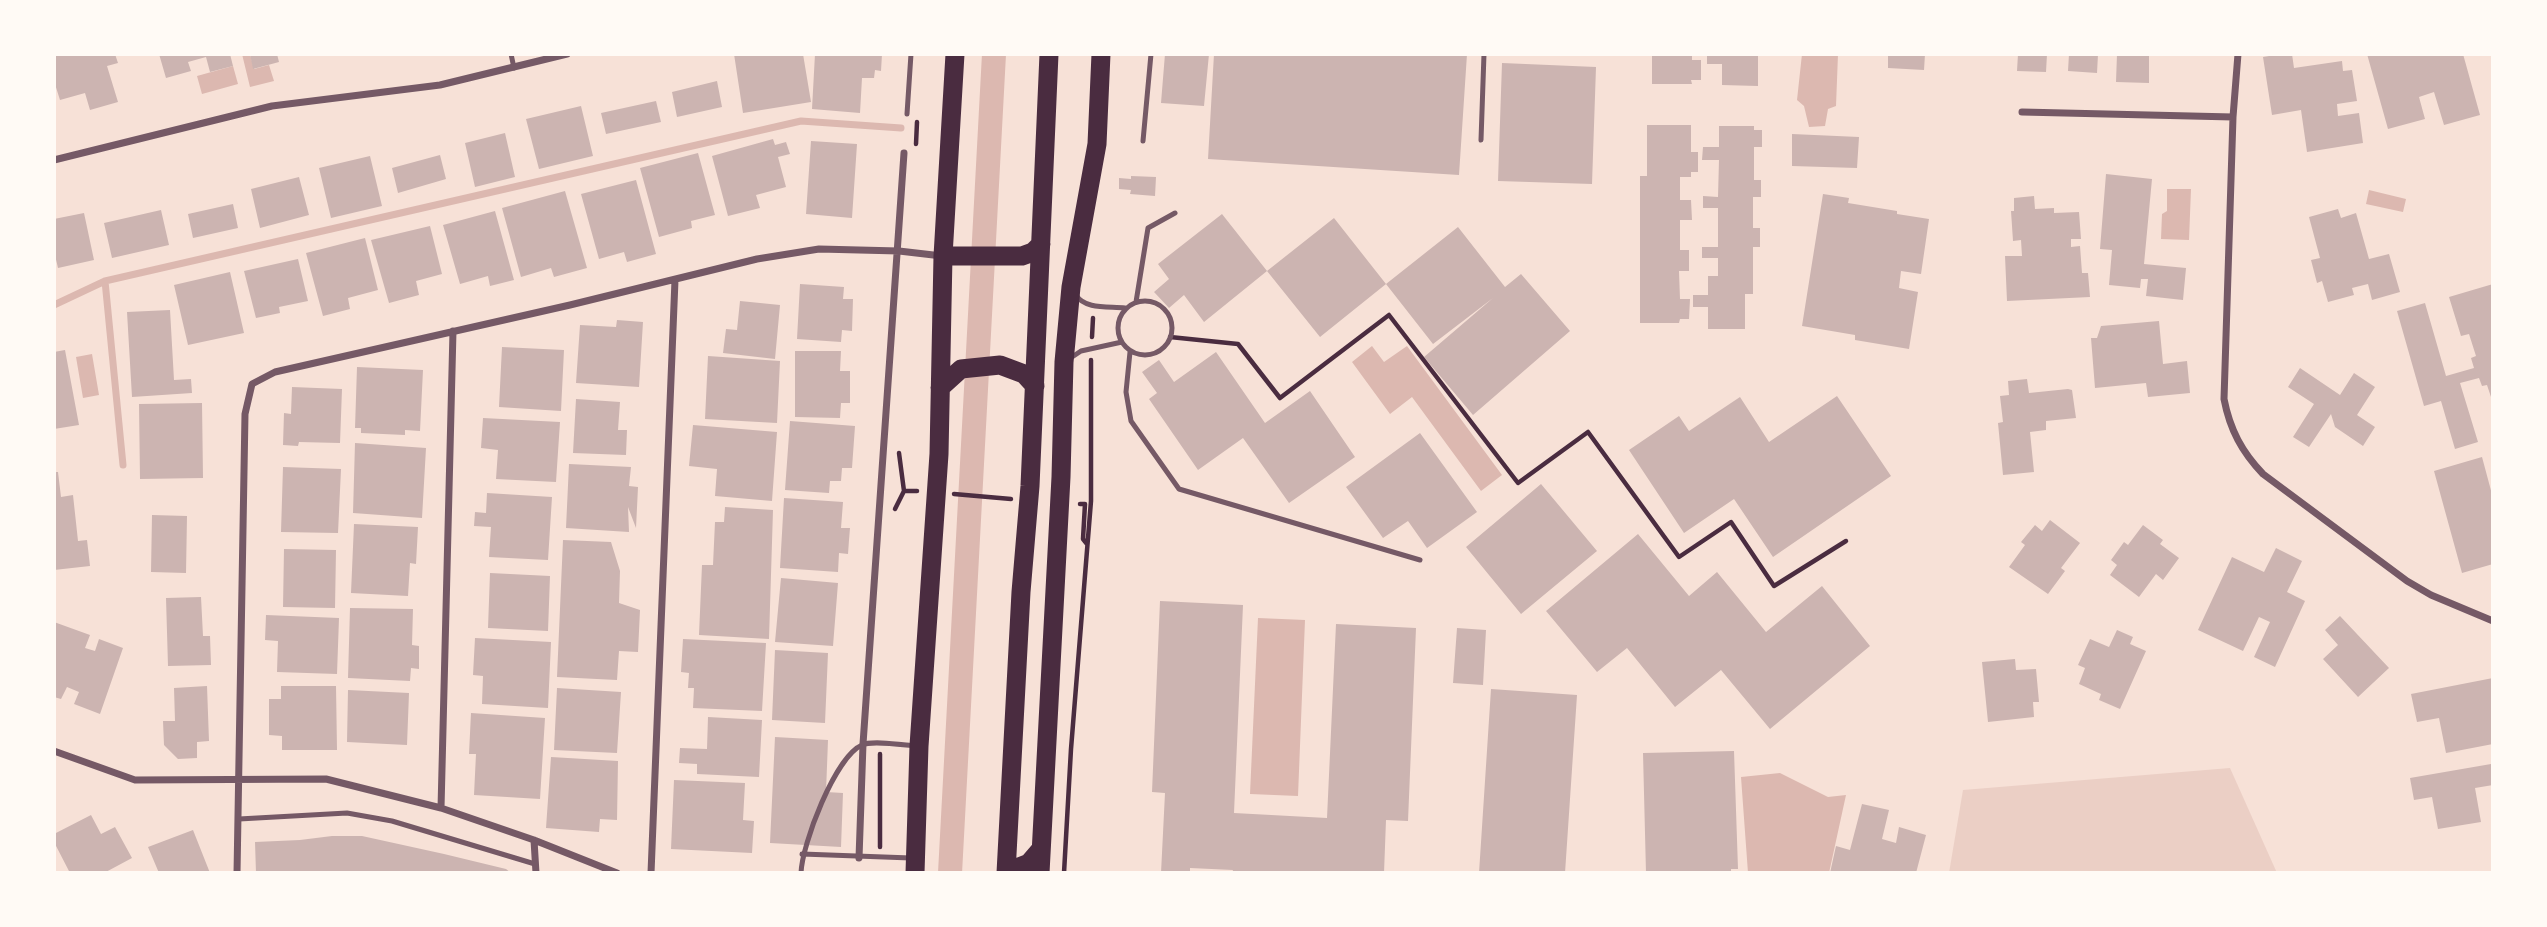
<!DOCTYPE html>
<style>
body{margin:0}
#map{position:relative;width:2547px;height:927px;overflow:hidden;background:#f7e1d7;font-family:Signika,sans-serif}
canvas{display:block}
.frame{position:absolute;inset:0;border:56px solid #fffaf5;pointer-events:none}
</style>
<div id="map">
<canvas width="2547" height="927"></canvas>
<div class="frame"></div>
</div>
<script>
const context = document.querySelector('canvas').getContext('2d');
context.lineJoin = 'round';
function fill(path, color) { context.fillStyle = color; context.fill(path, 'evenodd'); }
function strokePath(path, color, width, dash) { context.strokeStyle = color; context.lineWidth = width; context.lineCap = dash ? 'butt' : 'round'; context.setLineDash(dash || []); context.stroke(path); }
fill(new Path2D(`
 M2230 768 2277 873H1949L1963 790Z`), '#ebcfc5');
fill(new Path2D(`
 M242 54H250L254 69 269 65 274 81 250 87Z
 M1802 54H1838L1836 106 1828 109 1825 126 1809 127 1804 106 1797 100Z
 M233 66 238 84 202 94 197 76Z
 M2167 189H2191L2189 240 2161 239 2162 214 2167 211Z
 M2369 190 2406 199 2403 212 2366 204Z
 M1372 346 1384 362 1407 346 1502 475 1481 491 1412 397 1390 414 1352 362Z
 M92 354 99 395 83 398 76 357Z
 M1258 618 1305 620 1298 796 1250 794Z
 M1780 773 1828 797 1846 795 1829 873H1748L1741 777Z`), '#dcb8b0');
strokePath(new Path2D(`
 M105 281 123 465
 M54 305 105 281 801 121 901 128`), '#dcb8b0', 7);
strokePath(new Path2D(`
 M950 873 994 54`), '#dcb8b0', 24);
fill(new Path2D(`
 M54 54H115L118 63 107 66 118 102 90 110 85 93 60 100 54 81Z
 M159 54H230L233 66 210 72 206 57 188 62 191 71 166 78Z
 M250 54H277L279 62 253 69Z
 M734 54H803L811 102 743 113Z
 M815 54H882L881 71 875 70 874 78H862L860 113 812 109Z
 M1165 54H1209L1204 106 1161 103Z
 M1214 54H1467L1459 175 1208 159Z
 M1652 54H1692V60H1701V80H1691L1692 84H1652Z
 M1707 54H1758V86L1722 85V64H1707Z
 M1888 54H1925L1924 70 1888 68Z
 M2018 54H2047L2046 72 2017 71Z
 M2069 54H2098L2097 73 2068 71Z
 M2117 54H2149V83L2116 82Z
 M2281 54H2292L2294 68 2342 61 2343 71 2352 70 2357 101 2337 104 2338 116 2359 113 2363 143 2307 152 2301 110 2272 115 2263 57Z
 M2367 54H2463L2480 115 2444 125 2434 92 2419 97 2425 119 2388 129Z
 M1502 63 1596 67 1592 184 1498 181Z
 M717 81 722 107 677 117 672 92Z
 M656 101 661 122 606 134 601 113Z
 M581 106 593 156 539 169 526 119Z
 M1647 125H1691V152H1698V172H1691V177H1680V200H1691L1692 220H1680V250H1689V271H1679L1680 299H1690L1689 319H1680L1679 323H1640V176H1647Z
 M1719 126H1754V130H1762V147H1754V180H1761V197H1753V228H1760V247H1753V294H1745V329H1708V307H1693V295H1708V276H1718V258H1702V247H1718V208H1703V196L1718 197 1719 160H1702L1703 147H1719Z
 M505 133 515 177 475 187 465 143Z
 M1792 134 1859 137 1857 168 1792 166Z
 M773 139 775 145 786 142 790 154 778 157 786 187 756 195 760 208 728 216 712 156Z
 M811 141 857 144 852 218 806 214Z
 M698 153 715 215 691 221 692 228 659 237 640 168Z
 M440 155 446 179 398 193 392 168Z
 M370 156 382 206 331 218 319 168Z
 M2106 174 2152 179 2144 264 2186 268 2183 300 2146 296 2148 279H2141L2140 288 2109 285 2112 250 2100 249Z
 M1131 176 1156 177 1155 196 1130 194 1131 190 1119 189V178L1131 179Z
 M299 177 309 215 260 228 251 189Z
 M636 180 656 254 627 262 624 252 599 259 581 194Z
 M565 191 587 268 554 277 551 268 521 277 502 208Z
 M1823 194 1849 198 1848 203 1897 211V214L1929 219 1921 274 1901 271 1899 288 1918 292 1909 349 1855 340V335L1802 326Z
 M2034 196 2035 209 2054 208V213L2079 212 2081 239H2071V247L2080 246 2082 273H2088L2090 297 2007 301 2005 256H2022L2021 240 2013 241 2011 211H2014V198Z
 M233 204 238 228 193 238 188 214Z
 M2338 209 2341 218 2356 213 2369 259 2389 254 2400 292 2372 300 2368 284 2352 288 2354 295 2328 302 2322 281 2317 283 2311 260 2320 258 2309 217Z
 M161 210 169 245 112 258 104 223Z
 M495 211 514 280 490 286 488 276 460 284 443 225Z
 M84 213 94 260 58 268 54 251V219Z
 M1222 214 1267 271 1204 322 1184 295 1169 308 1154 292 1169 279 1158 264Z
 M1334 218 1386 284 1320 337 1267 271Z
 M430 226 442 274 416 281 419 295 389 303 371 240Z
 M1458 227 1505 287 1521 274 1570 331 1473 415 1424 357 1493 298 1433 344 1386 284Z
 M365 238 378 290 348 298 350 309 323 316 306 253Z
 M298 259 308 301 279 307 280 313 256 318 244 271Z
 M230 272 244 333 188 345 174 285Z
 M800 284 844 287 843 299H853L852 331 842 330 841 342 797 339Z
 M2493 284V403L2487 385 2482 386 2479 378 2460 383 2478 442 2455 449 2441 401 2424 406 2397 311 2425 303 2446 376 2474 368 2471 358 2476 356 2469 334 2461 336 2449 297Z
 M740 301 780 305 775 359 723 353 726 329 737 330Z
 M170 310 174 380 191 379 192 393 132 397 127 312Z
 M617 320 643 322 639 387 576 383 580 325 616 327Z
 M2159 321 2163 364 2187 361 2190 393 2148 397 2146 383 2095 388 2091 338H2097L2101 326Z
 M502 347 564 350 561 411 499 407Z
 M65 350 79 425 54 429V352Z
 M795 351H841L840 371H850V403H841L840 418 795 417Z
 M1216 352 1265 423 1310 391 1355 457 1289 503 1243 438 1198 470 1149 399 1157 393 1142 372 1159 360 1174 382Z
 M708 356 780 361 777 423 705 419Z
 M357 367 423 370 420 431 405 430V435L361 433V428H355Z
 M2300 368 2340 395 2354 373 2375 387 2357 415 2375 427 2363 446 2335 427 2331 414 2309 447 2293 437 2314 404 2288 387Z
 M2027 379 2029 393 2068 389 2072 390 2076 418 2046 421V430L2030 432 2034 472 2003 475 1998 423 2003 422 2000 396 2009 395 2008 381Z
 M292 387 342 389 340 443 299 442 298 446 283 445 284 413 291 414Z
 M1837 396 1891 476 1773 557 1734 499 1684 533 1629 450 1679 416 1689 431 1740 397 1769 442Z
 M576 399 620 402 618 430H627L626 455 573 453Z
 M202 403 203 478 140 479 139 404Z
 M483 418 560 422 556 482 496 479 498 450 481 448Z
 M790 421 855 426 852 468H842L841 481H830L829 493 785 490Z
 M693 425 777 432 772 501 715 496 717 469 689 466Z
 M1420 433 1477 512 1427 548 1408 521 1383 538 1346 487Z
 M355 443 426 448 422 518 353 513Z
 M2482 457 2493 498V564L2462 573 2434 471Z
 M569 464 631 467 629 486 638 487 636 528 628 507 629 532 566 528Z
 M283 467 341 469 338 533 281 532Z
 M54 472H58L61 497 73 495 78 541 87 540 90 566 54 570Z
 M1541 484 1597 551 1521 614 1466 547Z
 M487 493 552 497 548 560 489 557 491 527 474 526 475 512 486 513Z
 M784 498 843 502 841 528H850L849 540 848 554 839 553 838 572 780 568Z
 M725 507 773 510 769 639 699 635 702 565H713L715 522H724Z
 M152 515 187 516 186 573 151 572Z
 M2050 520 2080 543 2061 568 2065 571 2048 594 2009 567 2025 545 2021 542 2035 525 2042 531Z
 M354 524 418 527 416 564 410 563 408 596 351 593Z
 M2143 525 2163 540 2160 544 2179 558 2163 580 2156 574 2139 597 2110 575 2117 565 2111 560 2124 542 2128 545Z
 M1638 534 1689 596 1717 572 1766 632 1822 586 1870 646 1770 729 1721 670 1675 707 1627 648 1597 672 1546 611Z
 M563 540 611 542 620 571 619 603 640 610 638 652 619 651 617 680 557 677Z
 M2276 548 2302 561 2287 592 2305 601 2275 667 2254 657 2270 622 2259 617 2243 651 2198 630 2232 557 2264 572Z
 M284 549 336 550 335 608 283 607Z
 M490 573 550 576 548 631 488 628Z
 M781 578 838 583 833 646 775 642Z
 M201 597 203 636H210L211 665 168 666 166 598Z
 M1160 601 1243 605 1234 813 1327 818 1336 624 1416 628 1408 821 1386 820 1384 873H1232L1233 870 1190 868V873H1161L1165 793 1152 792Z
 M350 608 413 609 412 645 419 646V669L411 668 410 681 348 678Z
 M266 615 339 618 337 674 277 672 278 641 265 640Z
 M2340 616 2389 668 2358 697 2323 659 2338 645 2325 630Z
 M54 622 90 635 85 648 95 651 99 639 123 648 100 714 74 704 79 692 67 687 61 699 54 697Z
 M1457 628 1486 630 1483 685 1453 683Z
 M2117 630 2133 637 2130 644 2146 651 2120 709 2099 700 2101 694 2079 684 2085 668 2078 665 2090 639 2109 647Z
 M475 638 551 642 548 708 482 704 483 676 473 675Z
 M683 639 766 643 762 711 693 708 694 688H688L689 673 681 672Z
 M775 650 828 653 825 723 772 720Z
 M2015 659 2016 670 2036 669 2039 702H2033L2034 717 1988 722 1982 662Z
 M2493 678V744L2446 753 2439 718 2417 722 2411 694Z
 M207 686 209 741 197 742V758L178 759 164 745 163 721H175L174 688Z
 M281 686H336L337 750H282V736L269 735V699H281Z
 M557 688 621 692 617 753 554 750Z
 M1491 689 1577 695 1565 873H1479Z
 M348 690 409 693 407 745 347 742Z
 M471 713 545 718 540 799 474 795 476 754H469Z
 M708 717 762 720 759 777 697 774V764L679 763 680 748 707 749Z
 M775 737 828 740 826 792 843 793 841 847 770 843Z
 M1734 751 1738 869H1731V873H1646L1643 753Z
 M551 757 618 761 617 820 600 819 599 832 546 828Z
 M2491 764 2493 785 2475 788 2481 822 2438 829 2432 797 2414 800 2410 778Z
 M674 780 745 783 743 820 754 821 752 853 671 849Z
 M1862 804 1889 810 1882 839 1896 843 1899 827 1926 835 1916 873H1830L1836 846 1850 850Z
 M91 815 101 834 115 827 132 858 104 873H70L54 842V834Z
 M193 830 210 873H159L148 847Z
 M332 836H362L444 854 506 869 511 873H256L255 842 300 840Z`), '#ccb4b1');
strokePath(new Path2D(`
 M916 144 917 122
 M1092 337 1093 318
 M1170 337 1238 344 1280 398 1389 315 1518 483 1588 432 1679 557 1731 522 1774 586 1846 541
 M904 491H917
 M954 494 1011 499
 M1080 504H1085L1083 539 1087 544
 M895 509 904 491 899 453
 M880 754V847
 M1064 873 1071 749 1091 501V360`), '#4a2c40', 4.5);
strokePath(new Path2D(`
 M511 54 514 68
 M907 114 911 54
 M1481 140 1484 54
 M1143 141 1151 54
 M1076 295C1085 310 1110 306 1125 308
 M1118 328a27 27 0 1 1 54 0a27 27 0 1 1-54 0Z
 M1136 302 1148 228 1175 213
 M1130 352 1126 392 1131 421 1179 489 1420 560
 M1069 359 1081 351 1122 342
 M239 819 347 813 392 821 535 864
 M802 854 911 858
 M801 873C802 844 835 757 862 745 872 740 903 745 915 746`), '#755966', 5);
strokePath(new Path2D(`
 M2238 54 2233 117 2224 399C2230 430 2242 452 2263 474L2407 581 2431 595 2493 621
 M2022 112 2233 117
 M54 160 272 106 440 85 567 54
 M54 751 135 780 326 779 441 808 534 840 617 873
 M441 808 453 331
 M534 840 536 873
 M859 858 863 744 904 153
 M237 873 245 414 252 384 275 372 570 305 757 259 819 249 899 251 942 256
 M651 873 675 280`), '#755966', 7);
strokePath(new Path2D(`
 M943 256H1022L1033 252 1041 244
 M940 388 961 369 1000 365 1024 374 1035 386
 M1006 872 1029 863 1041 849
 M915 873 919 746 939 454 943 256 955 54
 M1006 873 1021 592 1030 486 1049 54
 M1040 873 1061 477 1064 362 1071 287 1097 144 1101 54`), '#4a2c40', 19);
</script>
